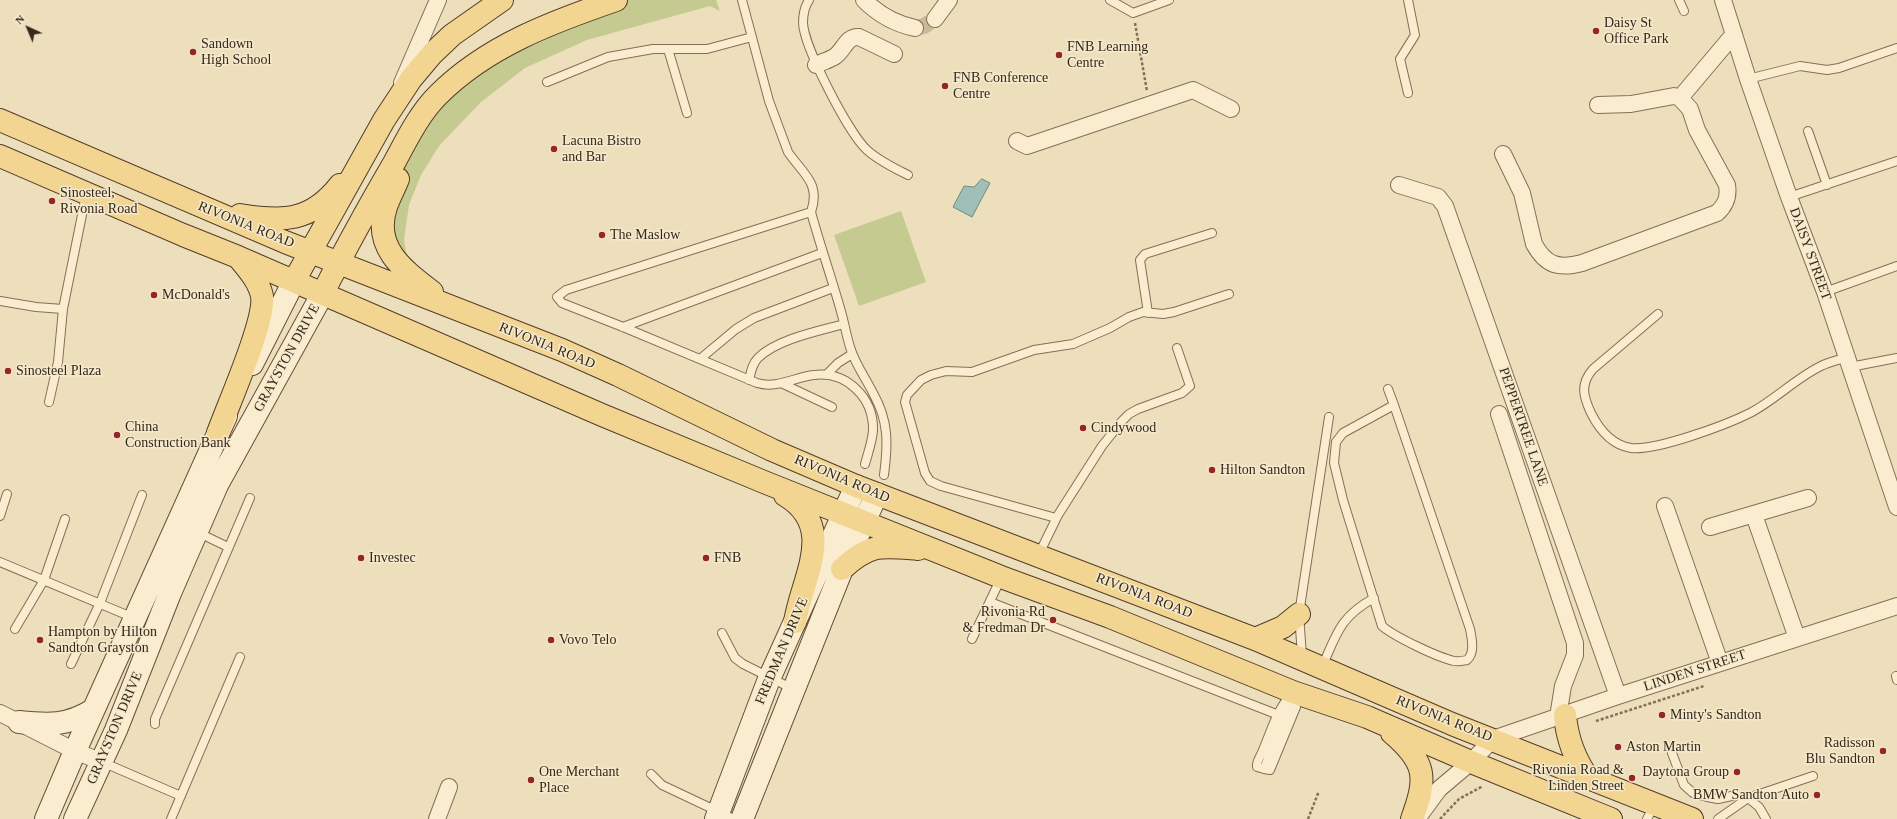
<!DOCTYPE html>
<style>
body{margin:0}
#map{position:relative;width:1897px;height:819px;overflow:hidden;background:#eedfbc;font-family:"Times New Roman",serif}
canvas{display:block}
.north{position:absolute;left:8px;top:8px;width:40px;height:40px;-webkit-text-stroke:3px #f5e9cc;paint-order:stroke;rotate:316deg;font-size:11px;font-weight:700;line-height:16px;text-align:center;color:#34271b}
.north::after{content:'';display:block;margin:auto;width:14px;height:18px;background:#34271b;clip-path:polygon(50% 0,100% 100%,50% 72%,0 100%)}
</style>
<div id="map">
<canvas width="1897" height="819"></canvas>
<div class="north">N</div>
</div>
<script>
const context = document.querySelector('canvas').getContext('2d');
context.lineJoin = 'round';
function fill(path, color) { context.fillStyle = color; context.fill(path, 'evenodd'); }
function strokePath(path, color, width, dash) { context.strokeStyle = color; context.lineWidth = width; context.lineCap = dash ? 'butt' : 'round'; context.setLineDash(dash || []); context.stroke(path); }
function write(font, color, halo, rows, align = 'center') {
  context.font = font + ' "Times New Roman",serif'; context.lineWidth = 3; context.setLineDash([]); context.textBaseline = 'middle'; context.strokeStyle = halo; context.fillStyle = color; for (const [text, x, y, turn = 0] of rows) {
    context.save(); context.translate(x, y); context.rotate((+turn || 0) * Math.PI / 180); context.textAlign = isNaN(turn) ? turn : align; if (halo) context.strokeText(text, 0, 0); context.fillText(text, 0, 0); context.restore();
  }
}
fill(new Path2D(`
 M614 0H716L720 11 710 6 587 40 525 68 481 102 439 146 421 175 409 205 404 240 407 257 441 287 410 278 384 207 431 107 464 75Z
 M901 211 926 282 859 306 834 235Z`), '#c5cb90');
const water = new Path2D(`
 M982 179 990 183 972 217 953 207 964 186 974 187Z`);
fill(water, '#a0bfb6');
strokePath(water, '#688c83', 1);
strokePath(new Path2D(`
 M915 28 924 26 935 19`), '#c9ba9c', 16, [16, 8]);
const lane = new Path2D(`
 M742 0 769 101 788 152C803 174 821 183 811 212 820 245 831 276 840 308 844 321 846 334 850 347 855 364 865 377 873 393 889 421 888 444 884 475
 M809 0C805 6 803 15 803 23 804 47 849 134 867 150 879 161 894 168 908 175
 M1110 0 1133 13 1169 0
 M1679 0 1684 11
 M668 49 687 113
 M1748 79 1800 66 1827 70 1839 68 1897 48
 M547 82 608 57 653 49H707L752 37
 M1408 93 1400 59 1415 35 1408 0
 M1808 131 1827 185
 M1789 197 1897 161
 M811 212 566 290 557 297 562 303 623 327 757 383C777 389 795 377 814 375 847 371 874 398 873 431 872 442 868 453 865 464
 M1825 292 1897 266
 M0 301 36 307 63 309
 M1148 313 1140 260 1145 254 1212 233
 M1658 314 1593 369C1580 384 1583 396 1591 413 1599 429 1612 445 1631 448 1656 451 1726 425 1750 413 1775 400 1796 378 1821 366 1829 362 1839 360 1847 357
 M623 327 822 253
 M700 359 736 329 754 318 833 288
 M1850 367 1897 358
 M826 375 838 363 852 354
 M749 380C751 372 752 364 758 358 777 339 819 331 844 324
 M781 383 832 407
 M1388 389 1394 405 1470 629C1472 639 1475 653 1467 660 1462 661 1458 662 1454 661 1437 657 1395 637 1382 626L1343 500 1334 463 1336 442 1343 433 1394 405
 M49 402 58 362 63 309 86 195
 M0 516 7 494
 M1056 518 941 486 930 481 925 473 905 402 907 395 921 380 931 375 946 371 972 372 1034 350 1073 344 1110 328 1129 317 1143 312 1163 314 1174 312 1229 294
 M197 532 228 547
 M1038 556 1058 515 1102 446 1122 421 1129 414 1138 409 1182 393 1190 386 1177 348
 M0 562 134 618
 M990 602 1276 714
 M15 629 44 580 65 519
 M722 633 735 658 743 664 793 689
 M972 639 1001 578
 M1302 656 1299 614 1329 417
 M71 664 100 603 142 495
 M1322 667C1337 633 1340 617 1374 598
 M1896 676 1897 680
 M1293 692 1264 769 1257 767C1256 761 1261 756 1263 750 1272 729 1277 709 1293 692Z
 M155 724V719L250 498
 M1672 753 1684 785 1693 793 1707 797 1718 799 1736 795 1748 798 1813 776
 M102 762 181 796
 M1264 769 1270 770 1296 707 1294 695
 M651 774 662 785 734 819
 M171 819 240 657
 M1647 819 1654 806
 M1718 819 1748 798 1759 807 1766 819`);
const street = new Path2D(`
 M864 0C878 14 896 24 915 28
 M1723 0 1748 79 1789 197 1825 292 1897 507
 M935 19 949 0
 M816 65C822 62 829 60 834 57 844 51 846 36 859 37L894 54
 M402 83 438 0
 M1680 98 1734 34
 M1017 141 1027 146 1193 90 1231 109
 M1503 154 1522 193 1534 244C1546 266 1559 269 1582 263L1717 213C1726 205 1729 197 1727 185L1697 130 1690 109 1680 98 1674 96 1631 104 1598 105
 M1399 185 1438 197 1445 206 1618 696
 M1499 414 1575 643V655L1563 686 1558 717
 M1665 506 1720 663
 M1754 515 1797 638
 M1710 527 1808 498
 M0 713 75 751 102 762
 M437 819 449 787
 M1417 819 1439 789 1471 762 1493 739 1618 696 1897 606`);
const secondary = new Path2D(`
 M252 364 294 281
 M19 722C49 725 67 726 93 710
 M46 819 75 751 226 416
 M75 819 116 730 170 593 217 485 323 293
 M716 819 769 679 856 486
 M742 819 842 569 877 494`);
const primary = new Path2D(`
 M0 120 285 242 562 350 618 375 772 450 856 486 1255 639 1452 724 1692 819
 M0 156 183 235 238 257 602 415 764 482 1001 577 1110 617 1293 692 1367 717 1471 762 1611 819
 M398 179C394 189 389 198 386 207 372 248 405 271 432 292
 M240 215C283 222 311 222 340 185
 M294 281 384 120 411 79 432 54 452 35 502 0
 M323 293C345 249 369 206 394 163 407 139 419 114 438 95 487 46 552 22 616 0
 M218 433C228 405 266 320 262 296 259 281 247 268 238 257
 M785 495C838 527 802 577 795 622
 M842 569C870 543 881 546 918 549
 M1255 639 1283 627 1299 614
 M1565 715C1567 739 1574 758 1588 778
 M1392 733C1427 763 1427 778 1412 819`);
strokePath(lane, '#856f56', 10);
strokePath(street, '#856f56', 18);
strokePath(secondary, '#675039', 24);
strokePath(primary, '#523d2a', 24);
strokePath(new Path2D(`
 M1135 23 1147 91
 M1596 721 1704 686
 M1308 819 1319 791
 M1440 819 1459 799 1483 786`), '#856f56', 2.5, [3, 2]);
strokePath(lane, '#f9eccf', 8);
strokePath(street, '#f9eccf', 16);
strokePath(secondary, '#f9eccf', 22);
strokePath(primary, '#f3d592', 22);
for (const [x, y, r, color] of [
 [1596,31,4,"#952526"],
 [193,52,4,"#952526"],
 [1059,55,4,"#952526"],
 [945,86,4,"#952526"],
 [554,149,4,"#952526"],
 [52,201,4,"#952526"],
 [602,235,4,"#952526"],
 [154,295,4,"#952526"],
 [8,371,4,"#952526"],
 [1083,428,4,"#952526"],
 [117,435,4,"#952526"],
 [1212,470,4,"#952526"],
 [361,558,4,"#952526"],
 [706,558,4,"#952526"],
 [1053,620,4,"#952526"],
 [40,640,4,"#952526"],
 [551,640,4,"#952526"],
 [1662,715,4,"#952526"],
 [1618,747,4,"#952526"],
 [1883,751,4,"#952526"],
 [1737,772,4,"#952526"],
 [1632,778,4,"#952526"],
 [531,780,4,"#952526"],
 [1817,795,4,"#952526"]
]) { const dot = new Path2D(); dot.arc(x, y, r, 0, 2 * Math.PI); context.fillStyle = color; context.fill(dot); strokePath(dot, '#f5e9cc', 1.5); }
write('14px', '#34271b', '#f5e9cc', [
 ["Daisy St",1604,23],
 ["Office Park",1604,39],
 ["Sandown",201,44],
 ["High School",201,60],
 ["FNB Learning",1067,47],
 ["Centre",1067,63],
 ["FNB Conference",953,78],
 ["Centre",953,94],
 ["Lacuna Bistro",562,141],
 ["and Bar",562,157],
 ["Sinosteel,",60,193],
 ["Rivonia Road",60,209],
 ["The Maslow",610,235],
 ["McDonald's",162,295],
 ["Sinosteel Plaza",16,371],
 ["China",125,427],
 ["Construction Bank",125,443],
 ["Cindywood",1091,428],
 ["Hilton Sandton",1220,470],
 ["Investec",369,558],
 ["FNB",714,558],
 ["Rivonia Rd",1045,612,"right"],
 ["& Fredman Dr",1045,628,"right"],
 ["Hampton by Hilton",48,632],
 ["Sandton Grayston",48,648],
 ["Vovo Telo",559,640],
 ["Minty's Sandton",1670,715],
 ["Radisson",1875,743,"right"],
 ["Blu Sandton",1875,759,"right"],
 ["Aston Martin",1626,747],
 ["Rivonia Road &",1624,770,"right"],
 ["Linden Street",1624,786,"right"],
 ["One Merchant",539,772],
 ["Place",539,788],
 ["Daytona Group",1729,772,"right"],
 ["BMW Sandton Auto",1809,795,"right"]
], 'left');
write('14px', '#34271b', '#f5e9cc', [
 ["RIVONIA ROAD",246,225,22],
 ["DAISY STREET",1810,254,70],
 ["RIVONIA ROAD",547,346,22],
 ["GRAYSTON DRIVE",287,358,-61],
 ["PEPPERTREE LANE",1523,427,71],
 ["RIVONIA ROAD",842,479,23],
 ["RIVONIA ROAD",1144,596,21],
 ["FREDMAN DRIVE",782,651,-67],
 ["LINDEN STREET",1695,671,-18],
 ["RIVONIA ROAD",1444,719,22],
 ["GRAYSTON DRIVE",115,728,-67]
]);
</script>
